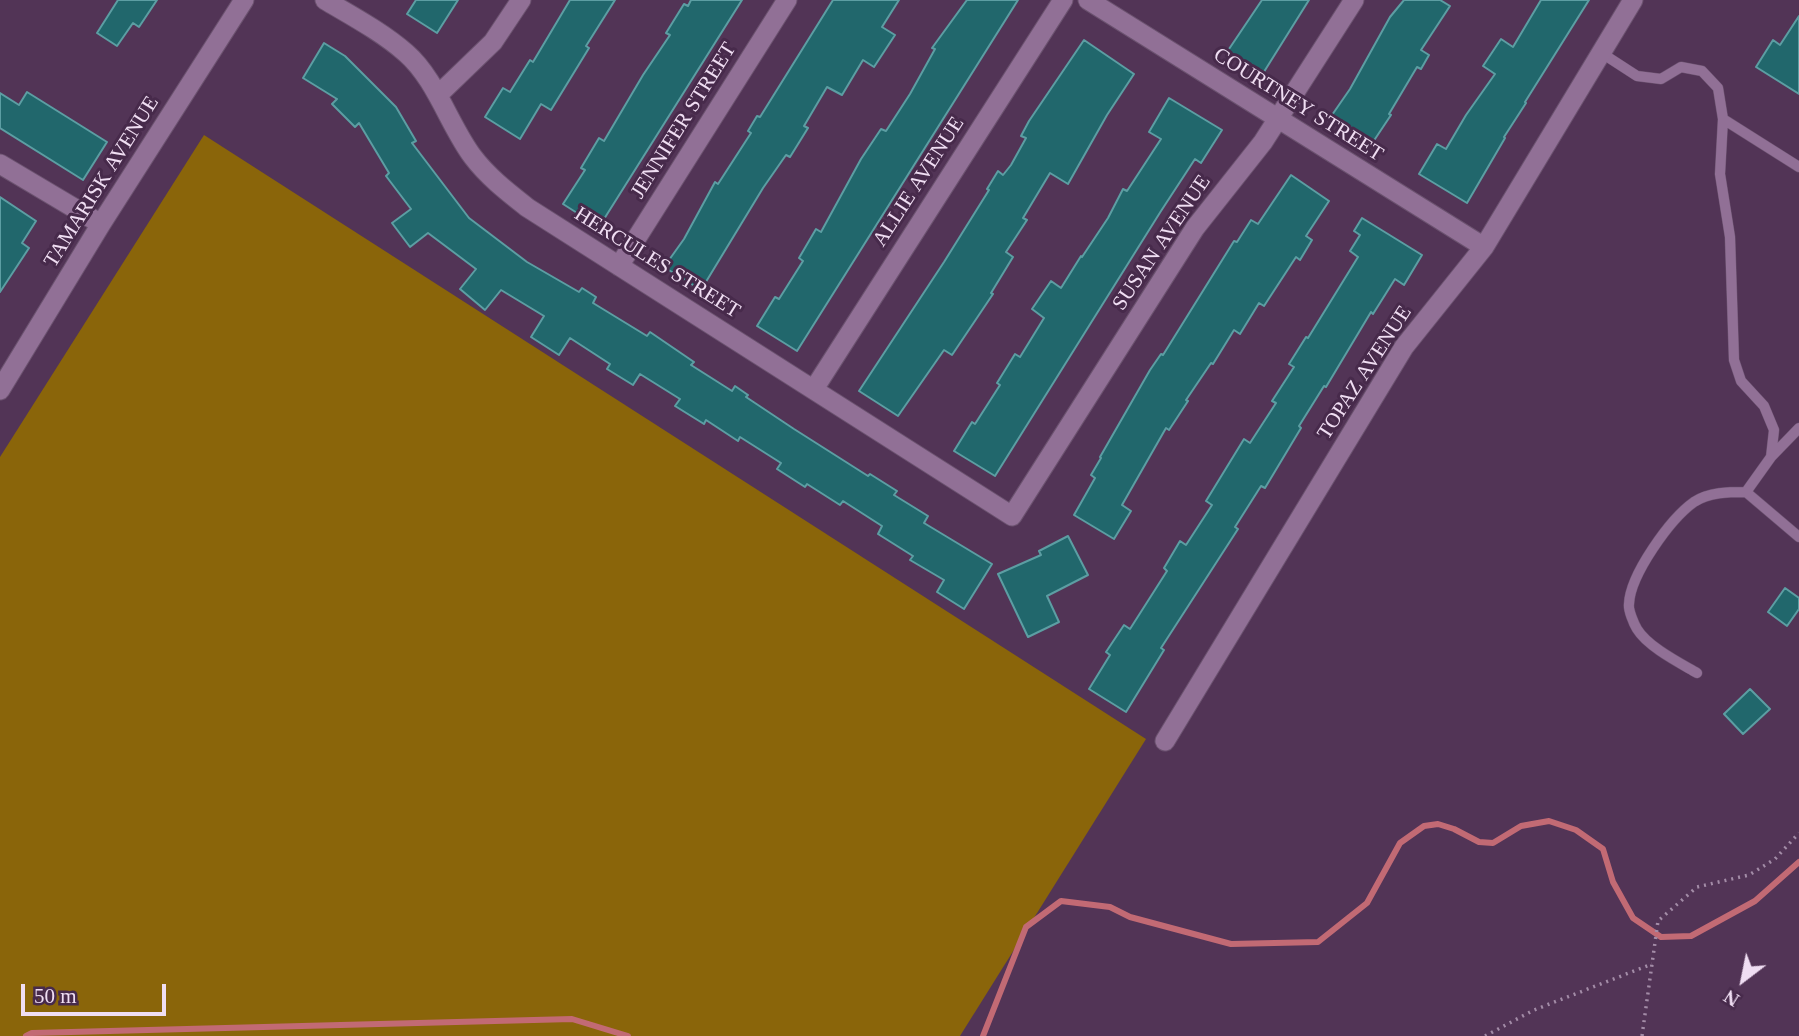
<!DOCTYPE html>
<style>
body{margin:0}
#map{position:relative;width:1799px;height:1036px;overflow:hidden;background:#523456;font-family:"Times New Roman",serif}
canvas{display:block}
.north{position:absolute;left:1708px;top:945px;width:70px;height:70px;-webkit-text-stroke:5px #472a4b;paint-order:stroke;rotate:212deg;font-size:19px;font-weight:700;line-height:28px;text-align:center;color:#f0def3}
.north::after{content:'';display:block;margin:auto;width:24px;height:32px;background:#f0def3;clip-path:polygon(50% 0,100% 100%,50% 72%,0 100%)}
.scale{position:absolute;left:21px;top:984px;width:145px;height:32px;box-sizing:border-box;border:4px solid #f0def3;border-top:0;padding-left:9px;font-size:21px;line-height:24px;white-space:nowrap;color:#f0def3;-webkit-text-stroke:5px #472a4b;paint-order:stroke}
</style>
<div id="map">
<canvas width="1799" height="1036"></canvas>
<div class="north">N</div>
<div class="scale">50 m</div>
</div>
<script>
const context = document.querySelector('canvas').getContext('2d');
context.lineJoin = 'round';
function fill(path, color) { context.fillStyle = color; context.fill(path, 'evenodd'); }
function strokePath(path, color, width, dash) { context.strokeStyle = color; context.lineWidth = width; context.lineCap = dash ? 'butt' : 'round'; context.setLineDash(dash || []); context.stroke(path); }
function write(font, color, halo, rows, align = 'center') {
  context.font = font + ' "Times New Roman",serif'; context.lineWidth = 6; context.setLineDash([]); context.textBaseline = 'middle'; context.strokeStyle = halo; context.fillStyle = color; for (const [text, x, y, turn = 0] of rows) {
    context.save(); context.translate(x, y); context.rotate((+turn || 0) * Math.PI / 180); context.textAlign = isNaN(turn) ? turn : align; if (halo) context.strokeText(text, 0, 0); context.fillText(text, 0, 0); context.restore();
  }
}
fill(new Path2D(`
 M204 135 1146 739 960 1036H0V457Z`), '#8a650a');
strokePath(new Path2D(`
 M26 1036 32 1033 572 1019 628 1036
 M983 1036 1026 927 1061 901 1110 907 1130 917 1231 944 1318 942 1367 903 1400 843 1424 826 1438 824 1454 829 1479 842 1493 843 1521 826 1549 821 1576 830 1603 849 1613 882 1633 918 1661 937 1691 936 1755 901 1799 862`), '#c26a74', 6);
const building = new Path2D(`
 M118 0H157L139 27 133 23 117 46 97 33Z
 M416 0H458L437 33 407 14Z
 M570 0H615L586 46 589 48 551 110 541 104 520 139 485 117 503 88 510 92 530 60 533 62Z
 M691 0H742L599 227 563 204 585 170 581 168 599 138 604 141 643 75 670 35 666 33 684 4 688 6Z
 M833 0H899L882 27 895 35 874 67 863 60 842 95 827 87 804 126 808 128 790 157 786 155 763 188 701 290 664 267 684 239 715 182 718 184 751 133 748 131 757 116 760 117Z
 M967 0H1018L797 351 757 326 775 297 779 299 803 261 799 258 816 229 821 232 861 159 881 129 886 131 910 94 935 49 932 48Z
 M1262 0H1309L1262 75 1227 52Z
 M1404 0H1440L1450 6 1421 50 1429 55 1421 69 1417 67 1389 114 1391 115 1373 142 1332 115 1350 89 1390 17Z
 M1541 0H1589L1525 102 1526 103 1504 137 1505 138 1467 203 1419 174 1437 144 1446 149 1466 115 1495 74 1483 66 1501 39 1513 47Z
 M1799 16V94L1756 67 1773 40 1780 45Z
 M1084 40 1134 74 1107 115 1068 184 1050 173 1023 218 1027 220 1006 252 1013 257 991 293 993 294 952 355 944 350 898 416 859 391 944 262 989 190 987 189 998 171 1003 175 1011 165 1026 138 1021 136 1029 121Z
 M324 43 345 56 396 107 416 141 412 143 469 218 527 262 579 292 582 288 596 297 593 303 647 336 650 332 694 362 691 365 732 391 735 386 748 395 746 397 794 429 868 476 870 474 897 491 894 495 928 516 924 523 992 564 964 609 937 592 944 580 910 560 913 556 878 534 882 526 843 501 840 505 807 484 805 487 777 469 781 463 740 437 738 441 706 420 704 424 675 406 680 399 640 374 633 385 607 369 610 364 570 338 559 355 531 337 544 316 501 290 485 310 460 289 476 269 428 233 410 247 392 223 411 209 386 176 389 173 359 123 355 127 332 104 337 99 303 78Z
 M27 92 107 142 83 180 0 128V93L19 105Z
 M1169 98 1222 130 1201 163 1195 159 1161 211 995 476 954 451 972 422 975 424 1000 385 997 383 1015 354 1020 357 1044 318 1032 309 1051 281 1061 288 1081 256 1082 257 1108 218 1123 189 1127 191 1161 139 1149 132Z
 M1291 175 1329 201 1306 236 1312 240 1300 260 1296 257 1264 306 1259 303 1240 334 1234 330 1213 364 1211 363 1186 400 1188 401 1169 430 1166 428 1122 505 1131 511 1114 539 1074 515 1095 478 1091 475 1101 458 1100 457 1150 370 1161 354 1163 355 1234 241 1237 242 1251 220 1258 224Z
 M0 197 36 221 22 243 29 248 0 292Z
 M1362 218 1422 255 1404 285 1395 279 1373 314 1371 312 1326 387 1324 386 1299 426 1301 428 1265 488 1261 486 1235 527 1238 529 1161 648 1164 650 1126 712 1089 689 1110 655 1106 652 1124 625 1130 629 1167 571 1164 568 1180 541 1186 545 1212 505 1206 501 1244 439 1250 443 1276 403 1272 401 1294 367 1289 364 1306 337 1308 338 1358 257 1350 251 1360 235 1354 231Z
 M1068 536 1088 575 1047 596 1059 622 1028 637 998 574 1041 555 1039 551Z
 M1785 588 1799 598V609L1787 626 1768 612Z
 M1750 689 1770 709 1743 734 1724 714Z`);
fill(building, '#21676c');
strokePath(building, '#5c9ea3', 2);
const service = new Path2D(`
 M1600 52 1637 76 1661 79 1681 67 1702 71 1718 88 1723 119 1720 174 1730 237 1734 360 1741 381 1764 406 1774 430 1771 457 1799 428
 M1723 119 1799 167
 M1746 492 1799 537
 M1697 673C1680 663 1648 647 1637 629 1634 624 1628 610 1629 604 1630 575 1670 519 1694 502 1709 492 1729 492 1746 492L1771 457`);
const minor = new Path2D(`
 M325 0C352 16 382 32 406 53 436 79 450 127 473 157 488 177 509 193 528 208L1012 516 1195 228 1263 142 1354 0
 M1088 0 1484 247
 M438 95 493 42 521 0
 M0 164 101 224
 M619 266 787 0
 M814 389 1063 0
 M0 390 101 224 244 0
 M1165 741 1404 347 1484 247 1633 0`);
strokePath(service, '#6b526f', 11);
strokePath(minor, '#6b526f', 21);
strokePath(new Path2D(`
 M1485 1036 1534 1010 1652 964
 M1642 1036 1658 921 1697 887 1749 875 1775 859 1799 833`), '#a38ca7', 3.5, [2, 5]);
strokePath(service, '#917096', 10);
strokePath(minor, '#917096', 19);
write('21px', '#f0def3', '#472a4b', [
 ["COURTNEY STREET",1298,105,32],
 ["JENNIFER STREET",684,121,-58],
 ["TAMARISK AVENUE",102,182,-58],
 ["ALLIE AVENUE",919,182,-57],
 ["SUSAN AVENUE",1162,243,-56],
 ["HERCULES STREET",657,263,32],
 ["TOPAZ AVENUE",1365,373,-57]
]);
</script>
